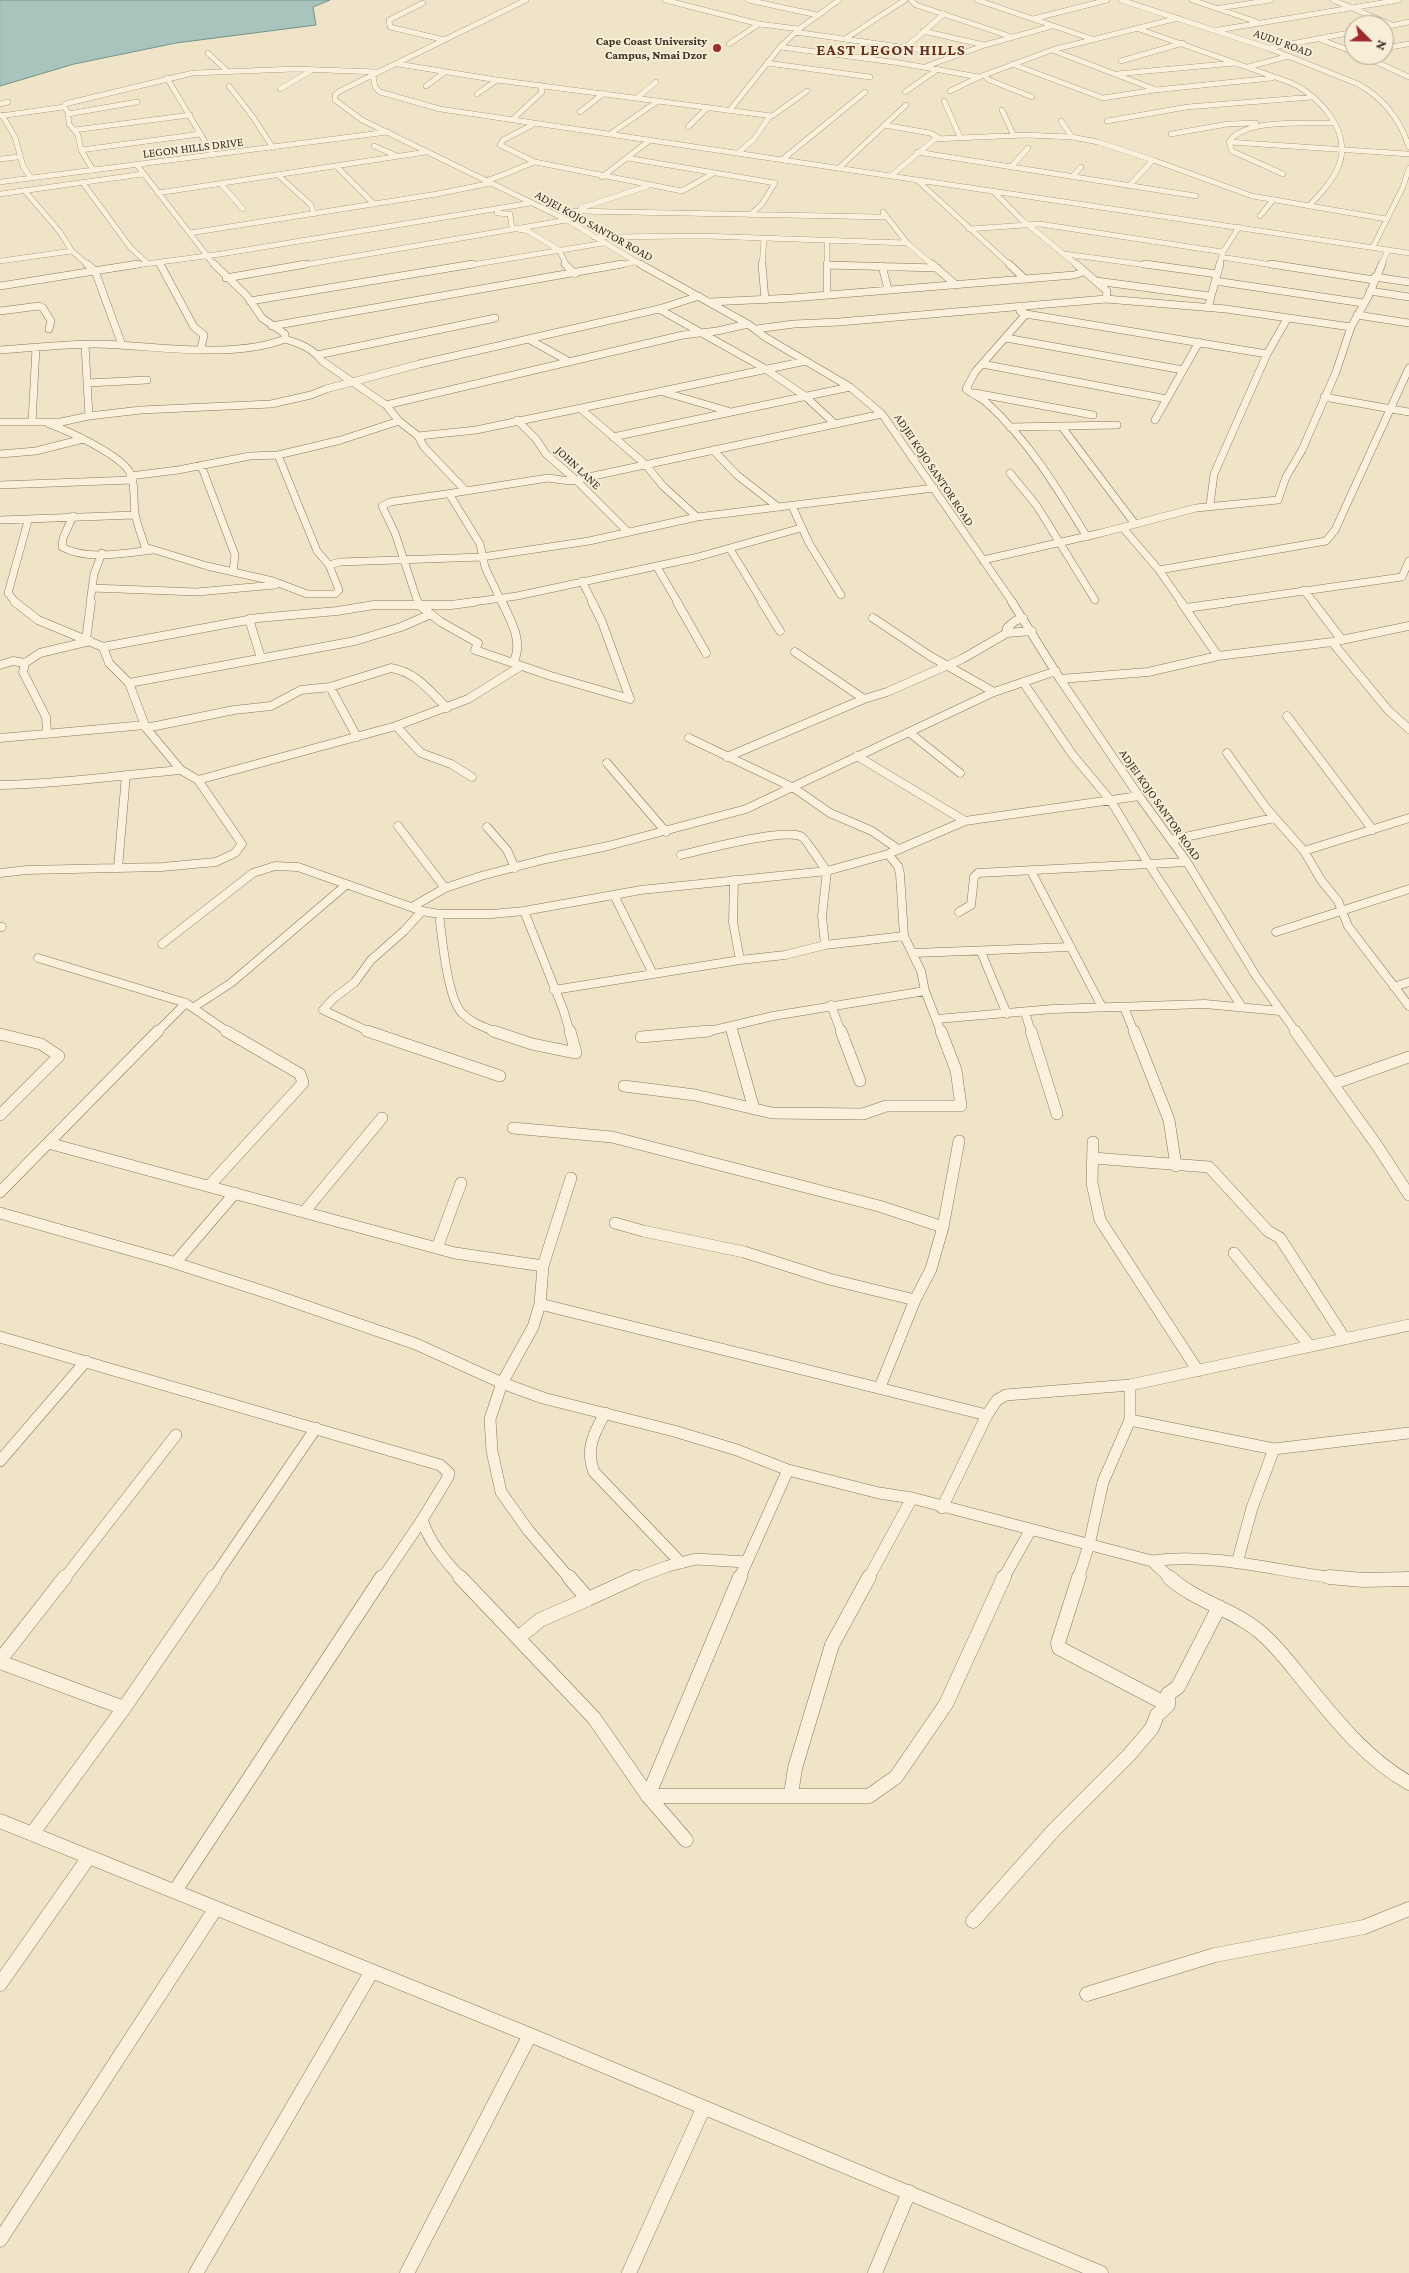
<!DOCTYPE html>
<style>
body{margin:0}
#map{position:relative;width:1409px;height:2273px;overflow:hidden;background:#f0e4c8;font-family:"Crimson Pro",serif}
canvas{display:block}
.north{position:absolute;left:1344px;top:15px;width:50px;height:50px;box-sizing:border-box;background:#f7eed8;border:1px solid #ada18e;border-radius:50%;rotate:113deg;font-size:14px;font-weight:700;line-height:20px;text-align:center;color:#3d2e20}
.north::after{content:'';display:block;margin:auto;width:18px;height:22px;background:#9e2a2b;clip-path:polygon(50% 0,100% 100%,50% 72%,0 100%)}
</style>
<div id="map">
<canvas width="1409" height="2273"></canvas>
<div class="north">N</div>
</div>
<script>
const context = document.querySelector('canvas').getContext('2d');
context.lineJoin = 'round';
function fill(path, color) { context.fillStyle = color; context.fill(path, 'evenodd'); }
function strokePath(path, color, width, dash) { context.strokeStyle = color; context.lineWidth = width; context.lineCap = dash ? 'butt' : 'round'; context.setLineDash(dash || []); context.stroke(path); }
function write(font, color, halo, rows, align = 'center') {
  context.font = font + ' "Crimson Pro",serif'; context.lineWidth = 4; context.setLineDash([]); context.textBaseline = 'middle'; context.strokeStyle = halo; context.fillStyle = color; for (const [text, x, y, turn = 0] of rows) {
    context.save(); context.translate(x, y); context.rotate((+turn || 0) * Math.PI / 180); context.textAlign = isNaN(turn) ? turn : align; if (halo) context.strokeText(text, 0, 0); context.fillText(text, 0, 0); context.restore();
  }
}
const water = new Path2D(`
 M0 0H330L313 7 316 25 176 43 74 64 0 86Z`);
fill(water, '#a9c4bc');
strokePath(water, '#6f938a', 1);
const minorFar4 = new Path2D(`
 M526 0 340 91 335 95V100L362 120 567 220 643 266
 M665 0 759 24 799 29
 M748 0 817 15
 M911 0 916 5 1012 37
 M977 0 1092 39
 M1121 0 1268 48 1358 84C1383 98 1400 119 1409 147
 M1192 0 1257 22
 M1333 0 1392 25
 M423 3 389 20 390 27 445 40
 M1220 8 1271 0
 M1033 19 1107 0
 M1385 27 1409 22
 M1139 29 1289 82C1318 94 1352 131 1339 165 1333 181 1320 194 1309 206
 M1218 30 1399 0
 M923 31 984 45
 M795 32 957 55
 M845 39 905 0
 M1319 39 1354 52
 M729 44 759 24
 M780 47 900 63 979 77 1052 50 1178 18
 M906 47 944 14
 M1269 48 1354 32
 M1384 48 1409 44
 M1052 50 1154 89
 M208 53 226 70
 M1361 55 1409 77
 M1121 61 1183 43
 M767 63 870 77
 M398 64 497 80 772 116 807 91
 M1012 64 1103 98 1155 90 1272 78
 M927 66 985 45 1052 26
 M1248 67 1289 56
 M1116 74 1235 63
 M984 75 989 80 1032 97
 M373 76 375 87 380 92 440 109 1409 253
 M167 78 213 155
 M229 86 253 117 273 148
 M426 86 445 72
 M280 89 312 70
 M950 91 979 77
 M905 92 938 69
 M477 94 497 80
 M637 98 656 82
 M944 101 960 137
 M0 104 8 102
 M64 107 68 112 69 124 78 135 81 150 93 170
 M730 110 780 47 799 29 839 0
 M1002 110 1014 136
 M580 112 604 93
 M68 114 137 102
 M2 115 15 137 23 166 31 178
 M0 116 64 107 65 104 193 73 295 69 379 72
 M513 119 542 92 540 85
 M1061 121 1072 137
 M1107 121 1187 107 1313 97
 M884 125 930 133 941 139
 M688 127 708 107
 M74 130 190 115
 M610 134 658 101
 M1171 134 1228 124 1256 123
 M1229 142 1409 154
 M1229 142C1244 118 1307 124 1333 123
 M1229 142 1232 151 1283 174
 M374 146 397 156
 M81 150 200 134
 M917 152 1196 196
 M738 153 754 139 770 116
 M627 158 775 183
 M0 159 18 157
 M783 159 865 92
 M535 162 500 145 503 140 536 123
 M137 165 215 266
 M336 166 374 204
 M840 167 906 105
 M1011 167 1028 148
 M278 175 311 205 314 214
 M892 175 935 139 1025 135 1072 137 1098 142 1153 160 1252 196 1386 219
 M602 177 650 140
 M1072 177 1081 167
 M917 180 1011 266
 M485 181C503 176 518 168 535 162L682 191 714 173
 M0 182 388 132
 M83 183 130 247 147 263
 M221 184 243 209
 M1129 186 1153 160
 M25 191 60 232 72 251 89 266
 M994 192 1021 219 1078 266
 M158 193 426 152
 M0 194 143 174
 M581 208 648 186
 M573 211 885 217
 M883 212 907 243 934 266
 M497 213 510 214 512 228 528 231 559 250 567 266
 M750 215 762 204 775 183
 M1260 216 1273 200
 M969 229 1040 224 1223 252
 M190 233 437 194 491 183
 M594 237 704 236 907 243
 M827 240V266
 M1373 247 1403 187 1409 168
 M1065 254 1154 266
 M1221 257 1279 266
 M0 261 72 251
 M159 262 161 266
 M827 265 853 266
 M130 266 221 254 531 203
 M298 266 567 220
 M465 266 604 243
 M615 266 636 262
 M762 266 764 238
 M1219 266 1223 252 1239 227
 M1381 266 1388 250`);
const minorFar3 = new Path2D(`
 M87 264 95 271 122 345
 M160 264 194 327 204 335 201 348
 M565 264 575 274
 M640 264 748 324 765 337 850 387 882 414 1013 603
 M762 264 765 300
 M827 264V295
 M932 264 956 285
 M1009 264 1025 279
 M1076 264 1107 291 1106 299
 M1145 264 1217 274
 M1271 264 1374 280
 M827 265 937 268
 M882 266 888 289
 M1375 277 1409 282
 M226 278 306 264
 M1096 281 1209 296
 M1215 281 1363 303
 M0 286 138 264
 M1370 291 1409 297
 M250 301 473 264
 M710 302 792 298 1074 275 1083 272
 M1209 304 1220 264
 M659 309 764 368 805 396 835 424
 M0 311 39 306 43 308 51 321 49 329
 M1020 311 1026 314 1267 354
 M1026 314 975 372 966 389C973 395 982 398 988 404 1029 441 1059 491 1087 537
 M1357 315 1409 323
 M272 326 622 264
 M756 329 794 324 839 322 1106 299 1226 309 1351 327
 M1006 338 1183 370
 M530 340 570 362
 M85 345 89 416
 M0 350C32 348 64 344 95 344 154 345 230 360 285 339
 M317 355 495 318
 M982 364 1167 399
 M87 383 147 380
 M663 392 728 411
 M975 393 1093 415
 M1324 397 1409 412
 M386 405 683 335 717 331 748 324
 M581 409 645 464 663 486 697 517
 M517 420 536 439 546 454 576 480 627 531
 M1155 420 1199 342
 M399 421 418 436 424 447 465 490
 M0 422H61L89 416 141 410 271 404 311 395 326 389 419 364 659 309 699 296
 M32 422 36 348
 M49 424C69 431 118 454 129 471 136 483 133 500 135 513 137 525 142 536 145 547L207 566 273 581 307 594H335L339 590 329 565 317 551 278 455
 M1010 427 1117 425
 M1062 427 1135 524
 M418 436 476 430 806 361
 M613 437 850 387
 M713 450 737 475 778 507
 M0 454 36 451 83 439
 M201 465 235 555 233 572
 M1010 473 1037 506 1095 600
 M130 476 178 470 250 456 278 455 341 440 399 421 386 405 322 361C312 348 301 344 285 339V334L262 318 247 296 214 264
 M0 485 132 480
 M1210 505 1214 474 1267 354 1287 319
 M792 506 809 543 841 595
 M73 516 63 538 62 547C87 561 126 553 153 550
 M0 520 135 515
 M1123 528 1159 570 1182 603
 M730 549 763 603
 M983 560 1101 533 1196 508 1278 500 1286 477 1302 450 1336 372 1351 327 1368 297 1382 264
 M329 565 340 562 482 557 589 541 697 517 934 488
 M657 567 678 603
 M1159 570 1326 541 1335 530 1409 368
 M582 581 593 603
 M92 588 197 592 275 585
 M1304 590 1314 603
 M16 603 8 593 28 521
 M90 603 94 574 102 553
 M418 603 395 533 382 506 390 502 453 493
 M465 603 517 596 694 558 801 528
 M502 603 485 567 480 544 451 497 453 493 548 478 570 481 882 414
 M1220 603 1402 577 1409 561`);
const minorFar2 = new Path2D(`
 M418 602 419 605 441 622 478 643 475 650 551 676 630 699
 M502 602C511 621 524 642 513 663
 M592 602 602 622 630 699
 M677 602 706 653
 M762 602 780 631
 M1012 602 1060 679 1139 796 1187 862 1256 976 1296 1032
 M1181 602 1218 656
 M1313 602 1342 640
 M1186 608 1229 602
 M873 618 930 656 994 692
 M249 619 261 658
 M1007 633V628L1015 621 1023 618
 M86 640 91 602
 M1332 642 1388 710 1409 729
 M103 647 258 618 337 611 374 605H451L474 602
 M795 652 864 699 887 692 962 659 1007 633 1032 631
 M0 665 13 661 25 663
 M1060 679 1148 672 1218 656 1332 642 1409 626
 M1023 682 1072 754 1111 801 1148 863 1242 1007
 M129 683 355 641 401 627 431 614
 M330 687 357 737
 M1287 716 1373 830
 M396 726 421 753 451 764 472 777
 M146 728 234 710 271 706 301 690 330 687 391 668C416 672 430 691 447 708
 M47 732 46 717 23 672 25 663 40 653 90 641
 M910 733 960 773
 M0 738 145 725
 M689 738 794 788 830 813 872 831 898 849
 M1227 753 1267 809 1304 851 1321 880 1338 901 1348 926 1409 1006
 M857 756 965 821
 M727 757 864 699
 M607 763 666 832
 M198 780 396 726 468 699 521 666
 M0 785C60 784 120 775 181 770
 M398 826 445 888
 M487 827 507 850 515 868
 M1171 840 1274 818
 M1304 851 1409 818
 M888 854 898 866 900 874 904 936 921 971 925 991 941 1032
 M118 868 126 775
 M1031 871 1102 1007
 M0 873 27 870 162 867 216 862 235 853 242 844 198 780 181 770 146 728 129 683 109 663 103 647 38 620 15 602
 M734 880 733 922 740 960
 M614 895 653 974
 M412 907 445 888 481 876 546 859 608 846 746 809 994 692 1056 671
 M524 911 563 1009 570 1032
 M959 912 971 905 974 877 978 873 1187 862
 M439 914C442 936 447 998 462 1013 471 1023 484 1027 496 1032
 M0 927H2
 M1276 932 1409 889
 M162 944 253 873 275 866 298 867 422 911 439 914H492L524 911 641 890 827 871 888 854 965 821 1139 796
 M825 945 904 936
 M981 952 1007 1014
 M914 953 1070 947
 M38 958 186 1003 228 1032
 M1394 987 1409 982
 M554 990 740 960 785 955 825 945 822 916 827 871C822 865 805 838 802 837 786 827 703 850 681 855
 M831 1005 841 1032
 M194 1007 231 983 346 885
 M1124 1007 1134 1032
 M1025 1012 1031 1032
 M937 1019 1053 1009 1205 1004 1280 1011
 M731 1027 733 1032
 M157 1032 186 1003
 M370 1032 323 1010 333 999 355 982 371 960 404 931 422 911
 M695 1032 710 1031 773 1016 925 991`);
const minorFar1 = new Path2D(`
 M367 1031 500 1076
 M493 1031 532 1044 576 1053 570 1031
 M732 1031 754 1109
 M841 1031 860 1081
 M1031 1031 1057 1114
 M1134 1031 1169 1120 1176 1166
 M1295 1031 1378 1147 1409 1195
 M0 1034 41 1044 59 1056 0 1115
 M641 1037 709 1031
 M1333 1084 1409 1057
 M624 1086 695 1095 772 1113 863 1114 886 1106H961L956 1070 941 1031
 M513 1128 612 1137 879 1206 943 1227
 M1093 1142 1092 1183 1100 1220 1198 1371
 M48 1143 455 1253 543 1266
 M1093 1158 1209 1167 1268 1231 1280 1238 1345 1339
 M209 1186 303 1083 300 1074 226 1031
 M0 1192 158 1031
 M304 1212 382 1118
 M0 1213 169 1261 268 1293 416 1344 502 1383 543 1398 674 1431 737 1450 788 1470 879 1493 912 1498 1152 1561C1217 1552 1281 1573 1345 1579
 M615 1223 643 1231 744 1252 829 1279 915 1300
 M437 1248 461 1183
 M1234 1253 1310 1346
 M175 1263 235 1193
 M540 1304 987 1415
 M0 1337 440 1465 449 1473 447 1479 422 1520 382 1579
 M1130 1385V1420L1274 1449 1409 1433
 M880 1387 915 1300 931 1269 943 1227 959 1141
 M605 1413C594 1433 585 1449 594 1472L681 1563
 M0 1461 86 1361
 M942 1508 987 1415 997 1400 1006 1395 1130 1385 1409 1325
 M422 1520C430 1543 445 1561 462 1579
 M1152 1561 1171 1579
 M1237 1563 1252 1508 1274 1449
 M64 1579 176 1435
 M213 1579 316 1428
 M570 1579 528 1530 501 1492 492 1451 490 1419 502 1383 533 1327 540 1304 543 1266 571 1178
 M633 1579 668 1566 696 1559 746 1562
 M739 1579 788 1470
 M868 1579 912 1498
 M1003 1579 1030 1531
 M1078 1579 1089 1545 1103 1482 1130 1420`);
const minor = new Path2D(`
 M460 1577 594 1718 648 1796 686 1840
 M569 1577 588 1599 636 1577
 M740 1577 648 1796H869L896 1777 946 1704 1004 1577
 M1079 1577 1058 1643 1059 1648 1168 1705V1694L1178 1687 1219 1607
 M1169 1577C1196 1602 1233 1609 1260 1632 1277 1646 1290 1664 1303 1680 1335 1719 1365 1758 1409 1783
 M1329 1577 1363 1580 1409 1579
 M518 1638 540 1620 588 1599
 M0 1660 65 1577
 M0 1662 124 1708
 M791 1795 795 1768 832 1645 869 1577
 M0 1821 530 2035 1101 2273
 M32 1834 124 1708 214 1577
 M175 1891 382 1577
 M973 1921 1054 1830 1129 1755 1152 1728 1157 1715 1168 1705
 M0 1984 89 1857
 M1087 1994 1215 1955 1364 1927 1409 1909
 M0 2240 216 1908
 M196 2273 372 1971
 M407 2273 530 2035
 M629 2273 703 2109
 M875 2273 909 2192`);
strokePath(minorFar4, '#8d765c', 5.5);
strokePath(minorFar3, '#8d765c', 8);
strokePath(minorFar2, '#8d765c', 9);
strokePath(minorFar1, '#8d765c', 12);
strokePath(minor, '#8d765c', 15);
strokePath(minorFar4, '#faf1dc', 5);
strokePath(minorFar3, '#faf1dc', 7);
strokePath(minorFar2, '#faf1dc', 8);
strokePath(minorFar1, '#faf1dc', 11);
strokePath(minor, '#faf1dc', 14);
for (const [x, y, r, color] of [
 [717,48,5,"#9e2a2b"]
]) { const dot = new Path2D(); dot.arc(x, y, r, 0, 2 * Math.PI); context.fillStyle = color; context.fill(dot); strokePath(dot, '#f7eed8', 2); }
write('bold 12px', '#3d2e20', '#f7eed8', [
 ["Cape Coast University",707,41],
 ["Campus, Nmai Dzor",707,55]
], 'right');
write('12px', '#3d2e20', '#f7eed8', [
 ["AUDU ROAD",1283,43,20],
 ["LEGON HILLS DRIVE",193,148,-7],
 ["ADJEI KOJO SANTOR ROAD",594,226,29],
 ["JOHN LANE",578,468,43],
 ["ADJEI KOJO SANTOR ROAD",934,470,56],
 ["ADJEI KOJO SANTOR ROAD",1160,805,55]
]);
context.letterSpacing = '1px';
write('bold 16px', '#6b2e1e', '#f7eed8', [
 ["EAST LEGON HILLS",891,50]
]);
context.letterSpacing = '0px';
</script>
